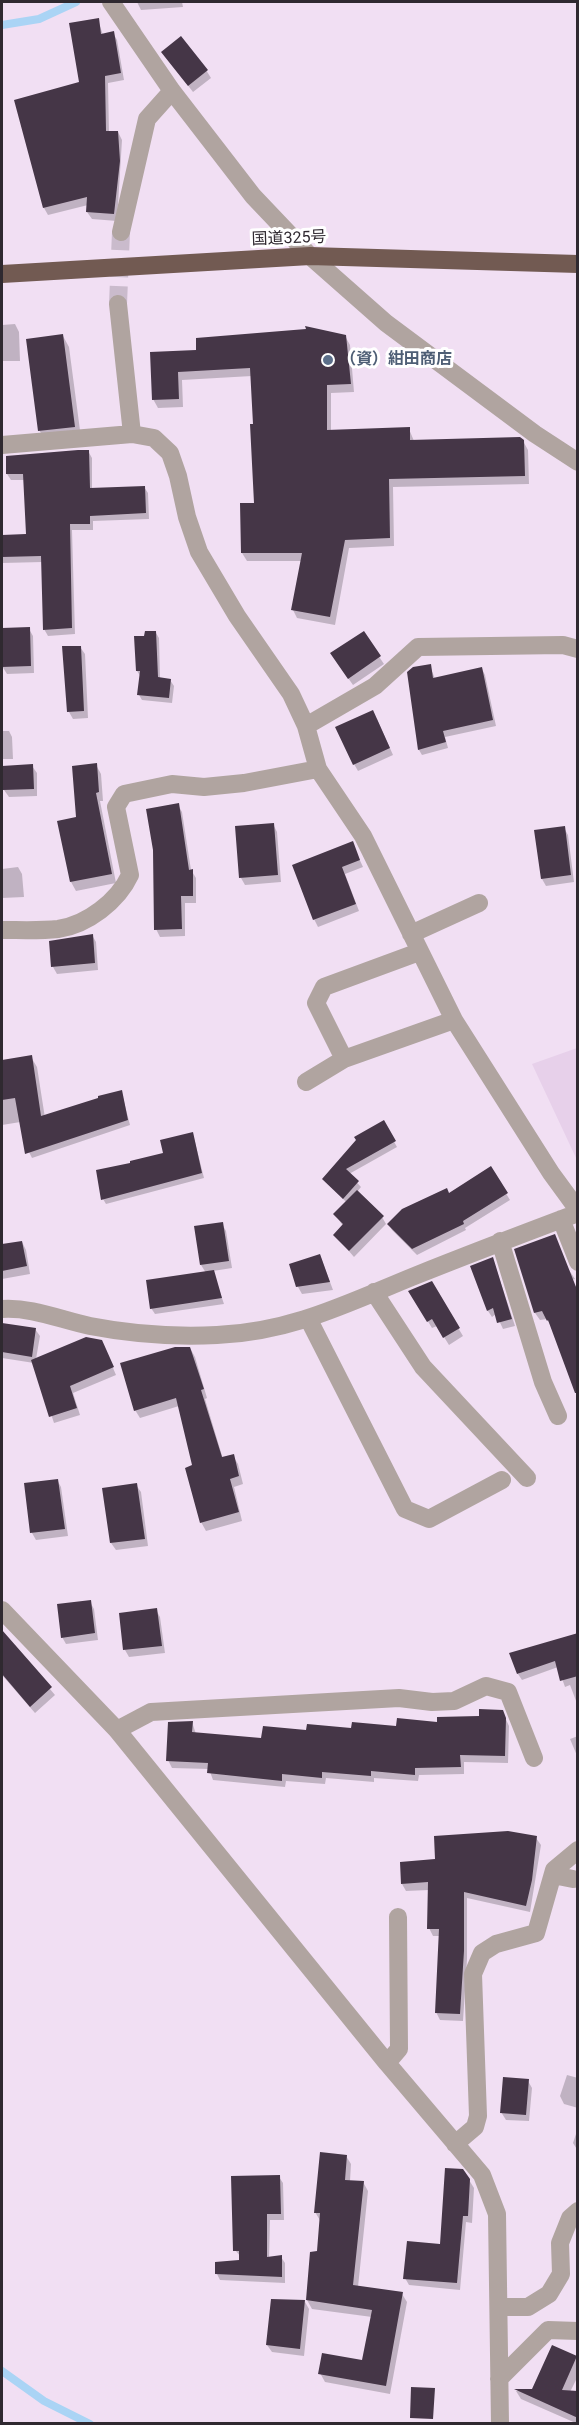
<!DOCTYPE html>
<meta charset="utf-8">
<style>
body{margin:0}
#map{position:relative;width:579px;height:2425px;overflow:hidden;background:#f1dff3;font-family:Roboto,sans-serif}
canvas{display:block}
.frame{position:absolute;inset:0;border:3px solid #2f2930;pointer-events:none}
</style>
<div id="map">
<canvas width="579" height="2425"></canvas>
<div class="frame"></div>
</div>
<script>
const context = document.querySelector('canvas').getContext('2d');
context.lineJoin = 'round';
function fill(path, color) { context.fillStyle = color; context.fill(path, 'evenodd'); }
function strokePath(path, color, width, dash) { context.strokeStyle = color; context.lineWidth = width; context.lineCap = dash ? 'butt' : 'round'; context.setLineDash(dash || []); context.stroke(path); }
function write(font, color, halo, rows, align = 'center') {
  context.font = font + ' Roboto,"Noto Sans JP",sans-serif'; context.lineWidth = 6; context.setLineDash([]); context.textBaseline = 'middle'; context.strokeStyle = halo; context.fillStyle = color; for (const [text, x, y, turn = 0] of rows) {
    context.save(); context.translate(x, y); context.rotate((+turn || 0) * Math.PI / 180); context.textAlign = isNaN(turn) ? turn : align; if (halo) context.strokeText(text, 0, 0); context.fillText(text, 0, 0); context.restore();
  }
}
fill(new Path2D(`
 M577 1048H578L577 1160 532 1064Z`), '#e7d0ea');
fill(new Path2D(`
 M137 2H182L183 7 141 10Z
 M98 20 103 35 113 33 117 40 124 80 108 83 109 133 118 132 122 140 117 221 92 219 87 212 88 205 48 215 44 208Z
 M163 53 206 70 211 78 193 92Z
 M15 324 19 332 20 361H2V325Z
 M63 336 69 347 81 438 46 441 39 430Z
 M345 336 350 345 354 392 331 393V431L409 429 414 441H523L528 450 529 484 393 487 394 546 349 548 335 625 297 618 293 610 302 561H247L242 553 256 505 252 376 182 380 183 407 158 408 153 399 152 353 198 351Z
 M88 451 92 458V490L144 487 148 493 149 519 93 521V530H72L75 634 48 636 44 629 43 562 2 563V536H28L25 480H11L7 474Z
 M29 629 33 636 34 673 7 674 2 666V630Z
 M156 633 159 638 160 679 170 680 174 686 172 703 142 700 139 695 141 677 137 671 146 637Z
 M363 633 384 664 353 685 336 661Z
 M80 647 85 654 88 718 73 719 69 712Z
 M430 666 435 679 482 669 485 675 496 726 445 737 448 748 422 755 419 750Z
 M377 719 393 755 358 771 354 764Z
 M2 731H9L12 737 13 759H2Z
 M96 765 101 774 103 801H100L116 883 76 891 71 882 78 818Z
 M32 766 37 773V796L9 797 4 790Z
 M178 805 182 812 191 870 196 878V903H185V936L160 937 156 929Z
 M273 824 277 832 281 882 245 885 241 878Z
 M564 828 568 835 574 882 546 886 542 879 536 832Z
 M352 843 363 867 345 874 359 911 318 927 314 919Z
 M18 867 22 874 24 897 2 898V869Z
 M92 935 96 942 98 970 57 974 53 967 51 942Z
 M31 1057 37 1067 45 1118 2 1125V1061Z
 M122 1094 130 1125 32 1158 24 1142Z
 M383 1122 397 1147 349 1174 361 1187 357 1192 382 1217 386 1224 354 1257 335 1235 343 1226 335 1214 347 1203 324 1179Z
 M193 1134 204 1178 106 1204 103 1199 132 1165 164 1154Z
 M491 1169 510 1200 465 1228 466 1230 417 1255 392 1230 389 1224 449 1195Z
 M222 1224 226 1231 232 1268 213 1271 224 1304 155 1314 151 1308 206 1273 201 1265Z
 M22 1242 26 1250 30 1274 2 1279V1246Z
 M516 1250 569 1270 575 1279 572 1280 578 1292V1398L552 1328 547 1319 540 1320 535 1313Z
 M320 1255 333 1290 302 1294 298 1287Z
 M493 1259 515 1326 503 1329 496 1314 492 1317 488 1311 472 1267Z
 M431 1283 463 1336 449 1345 437 1326 432 1328 410 1292Z
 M2 1324 35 1329 40 1336 36 1359 105 1349 116 1375 73 1393 80 1415 54 1423 34 1363 2 1358Z
 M190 1348 195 1357 207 1398 205 1399 223 1459 233 1456 238 1464 243 1484 234 1487 242 1521 206 1531 201 1522 194 1467 179 1406 140 1418 135 1410Z
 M57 1480 61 1487 68 1536 36 1540 32 1533 26 1485Z
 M136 1485 141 1492 148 1546 116 1550 111 1543 104 1489Z
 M90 1602 94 1609 98 1640 66 1644 62 1637Z
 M156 1610 160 1617 165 1653 129 1657 125 1650 121 1614Z
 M578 1634V1706L570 1685 565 1687 558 1667 522 1680 518 1674Z
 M7 1638 55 1695 35 1713 2 1675V1643Z
 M502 1711 509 1726 508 1763 464 1762V1774L419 1775 418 1781 374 1778V1782L326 1778 325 1784 286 1781 285 1787 213 1780 209 1769 172 1768 168 1760 192 1722 196 1734 263 1740 308 1732 438 1724 480 1718Z
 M578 1736V1758L570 1739Z
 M536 1838 541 1845 530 1912 467 1898V1959L463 2021 440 2020 436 2012 441 1936H433L429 1928V1890L406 1891 402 1884 437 1861Z
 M567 2075 578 2078V2108L564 2104 560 2096Z
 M528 2081 532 2088 529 2121 506 2120 501 2112Z
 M578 2128V2151L573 2143Z
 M346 2156 351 2164 350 2181 363 2182 368 2191 358 2287 402 2294 407 2302 390 2394 325 2382 320 2373 364 2361 372 2317 312 2309 307 2300 319 2252 321 2222 315 2212Z
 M279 2177 283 2183 284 2220H270L269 2258 281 2257 285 2263V2283L220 2280 217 2274 240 2261 241 2257 235 2250Z
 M469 2180 474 2188 472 2223 466 2222 460 2290 409 2285 405 2278 441 2245Z
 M305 2302 309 2309 304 2356 272 2352 267 2345Z
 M576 2358 578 2376 570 2392H578V2424L521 2399 516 2391H533Z`), '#0003');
strokePath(new Path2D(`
 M2 25 39 19 76 2
 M2 2371 44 2401 90 2424`), '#aad4f5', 8);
fill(new Path2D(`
 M99 18 101 34 114 31 121 73 105 76 106 131H118L120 161 114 214 86 212 87 197 43 208 14 100 79 82 69 23Z
 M181 36 208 70 188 86 161 52Z
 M305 326 346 335 351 384 327 385V430L410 427V440L520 437 524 440 525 476 389 479 390 538 345 540 330 617 291 610 302 553H241L240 503H254L250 424H253L250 368 178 372 179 399 152 400 150 352 196 350V338L306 329Z
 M63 334 75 427 38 431 26 339Z
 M78 450H89L90 488 145 486 146 513 90 516V524H70L72 628 43 630 41 556 2 557V535L26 534 23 474H6V456Z
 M30 627 31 666 2 667V628Z
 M145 631H156L158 677 171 679 169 698 137 695 140 671H136L134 636H144Z
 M364 631 381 656 348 679 330 653Z
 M62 646H81L84 711 67 712Z
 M431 664 433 678 482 667 493 720 443 731 446 742 418 750 407 672 413 667Z
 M373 710 390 748 353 765 335 727Z
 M97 763 99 792 96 793 112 874 70 882 57 821 76 817 72 766Z
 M33 764 34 789 3 790 2 766Z
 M179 803 189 870 193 869V896H181L182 929 154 930 153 850 146 809Z
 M274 823 278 875 239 878 235 826Z
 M565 826 571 875 541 879 534 830Z
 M353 841 360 860 342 867 356 904 313 920 292 865Z
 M93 934 95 963 51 967 49 941Z
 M32 1055 41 1116 98 1098V1096L122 1090 128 1120 25 1154 15 1098 2 1100V1060Z
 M384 1120 396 1141 346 1169 359 1181 343 1199 322 1179 356 1140 354 1137Z
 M193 1132 202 1173 101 1200 96 1170 130 1163V1161L163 1153 160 1140Z
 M491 1166 508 1193 463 1221 464 1224 412 1249 387 1224 402 1209 447 1188 449 1193Z
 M357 1190 384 1216 349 1251 333 1235 343 1224 333 1214Z
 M223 1222 229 1261 200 1265 194 1226Z
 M555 1234 578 1292V1393H575L548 1320 547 1321 542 1311 534 1313 514 1249Z
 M22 1241 27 1266 2 1271V1244Z
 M320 1254 330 1282 296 1287 289 1264Z
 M493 1257 512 1319 497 1323 493 1308 487 1311 470 1266Z
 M214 1270 222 1298 150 1309 146 1280Z
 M432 1281 460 1328 443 1338 432 1319 427 1322 408 1291Z
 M2 1323 36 1328 32 1357 2 1352Z
 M86 1337 102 1340 114 1367 70 1386 77 1408 49 1417 31 1360Z
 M175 1347H190L204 1389 201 1390 222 1457 234 1454 239 1476 230 1479 239 1512 200 1523 185 1468 192 1465 176 1398 134 1411 120 1363Z
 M58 1479 65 1529 30 1533 24 1483Z
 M137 1483 145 1539 110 1543 102 1488Z
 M91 1600 95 1633 61 1638 57 1604Z
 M157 1608 162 1646 123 1650 119 1613Z
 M2 1630 52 1687 30 1707 2 1674Z
 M578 1633V1676L560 1681 555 1661 517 1674 509 1653Z
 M479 1709 503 1710 506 1718 505 1756 460 1755 461 1767 415 1768V1775L371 1771V1776L322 1772V1778L282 1774V1781L207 1773 208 1763 166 1761 168 1722 193 1721 192 1732 261 1738 263 1726 306 1730 307 1724 351 1728 352 1722 396 1726 397 1718 437 1722V1717L479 1716Z
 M508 1831 537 1836 532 1880 526 1906 464 1892V1951L460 2014 435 2013 439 1929H427L428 1882 401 1884 400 1862 435 1859 434 1836Z
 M503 2077 529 2079 526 2115 500 2113Z
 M320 2152 347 2155 345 2180 364 2181 353 2285 403 2292 386 2386 318 2374 322 2353 362 2360 372 2310 306 2300 310 2252 317 2251 320 2213H314Z
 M445 2168 463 2169 470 2179 468 2216H463L457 2283 403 2279 407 2241 440 2244Z
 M280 2175 281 2214H267V2257L282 2255V2277L215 2274V2262L239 2260V2251H233L231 2176Z
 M271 2299 305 2300 300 2349 266 2345Z
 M552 2345 577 2356 562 2390 578 2391V2418L514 2389H532Z
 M411 2387 435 2388 433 2419 410 2418Z`), '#453647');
strokePath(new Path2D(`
 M118 304 121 232`), '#cabbcc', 18, [18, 9]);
strokePath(new Path2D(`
 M111 2 172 91 253 196 310 256 386 323 535 434 578 462
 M121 232 147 119 172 91
 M118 304 132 434
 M2 445 132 434 154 438 170 453 178 476 187 517 199 552 237 616 291 694 306 726 318 769 363 836 454 1020 551 1173 578 1210
 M306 726 375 686 418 647 563 645 578 649
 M2 930C20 930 40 931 58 929 87 925 118 901 130 875L116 807 124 794 172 784 204 787 244 783 318 769
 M411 934 479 903
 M344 1059 316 1003 324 987 419 952
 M306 1082 344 1059 454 1020
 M561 1219 578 1262
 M500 1241 543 1382 558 1416
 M374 1292 423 1367 527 1478
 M2 1309C32 1307 61 1320 90 1326 131 1334 175 1337 217 1335 290 1332 346 1304 412 1277 467 1255 522 1234 578 1213
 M309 1320 405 1509 429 1519 502 1480
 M2 1610 117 1730 387 2063 482 2175 497 2214 500 2424
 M117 1730 151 1712 399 1698 432 1702 454 1701 486 1686 508 1692 534 1758
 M553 1875 573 1879
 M387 2063 399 2049 398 1917
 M455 2144 475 2127 478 2116 473 1974 482 1953 496 1944 536 1933 554 1870 578 1850
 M499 2307H528L549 2294 561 2274 560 2243 570 2218 578 2211
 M499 2379 548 2330 578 2331`), '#b0a4a0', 18);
strokePath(new Path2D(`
 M2 274 310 256 578 264`), '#725a52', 18);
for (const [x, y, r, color] of [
 [328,360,6,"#5c6f8a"]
]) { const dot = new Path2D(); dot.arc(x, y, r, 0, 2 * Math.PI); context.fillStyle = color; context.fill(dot); strokePath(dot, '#fff', 2); }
write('16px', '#2f2930', '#fff', [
 ["国道325号",289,239,-2]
]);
write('bold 16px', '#4e5e75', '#fff', [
 ["（資）紺田商店",340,360]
], 'left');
</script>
